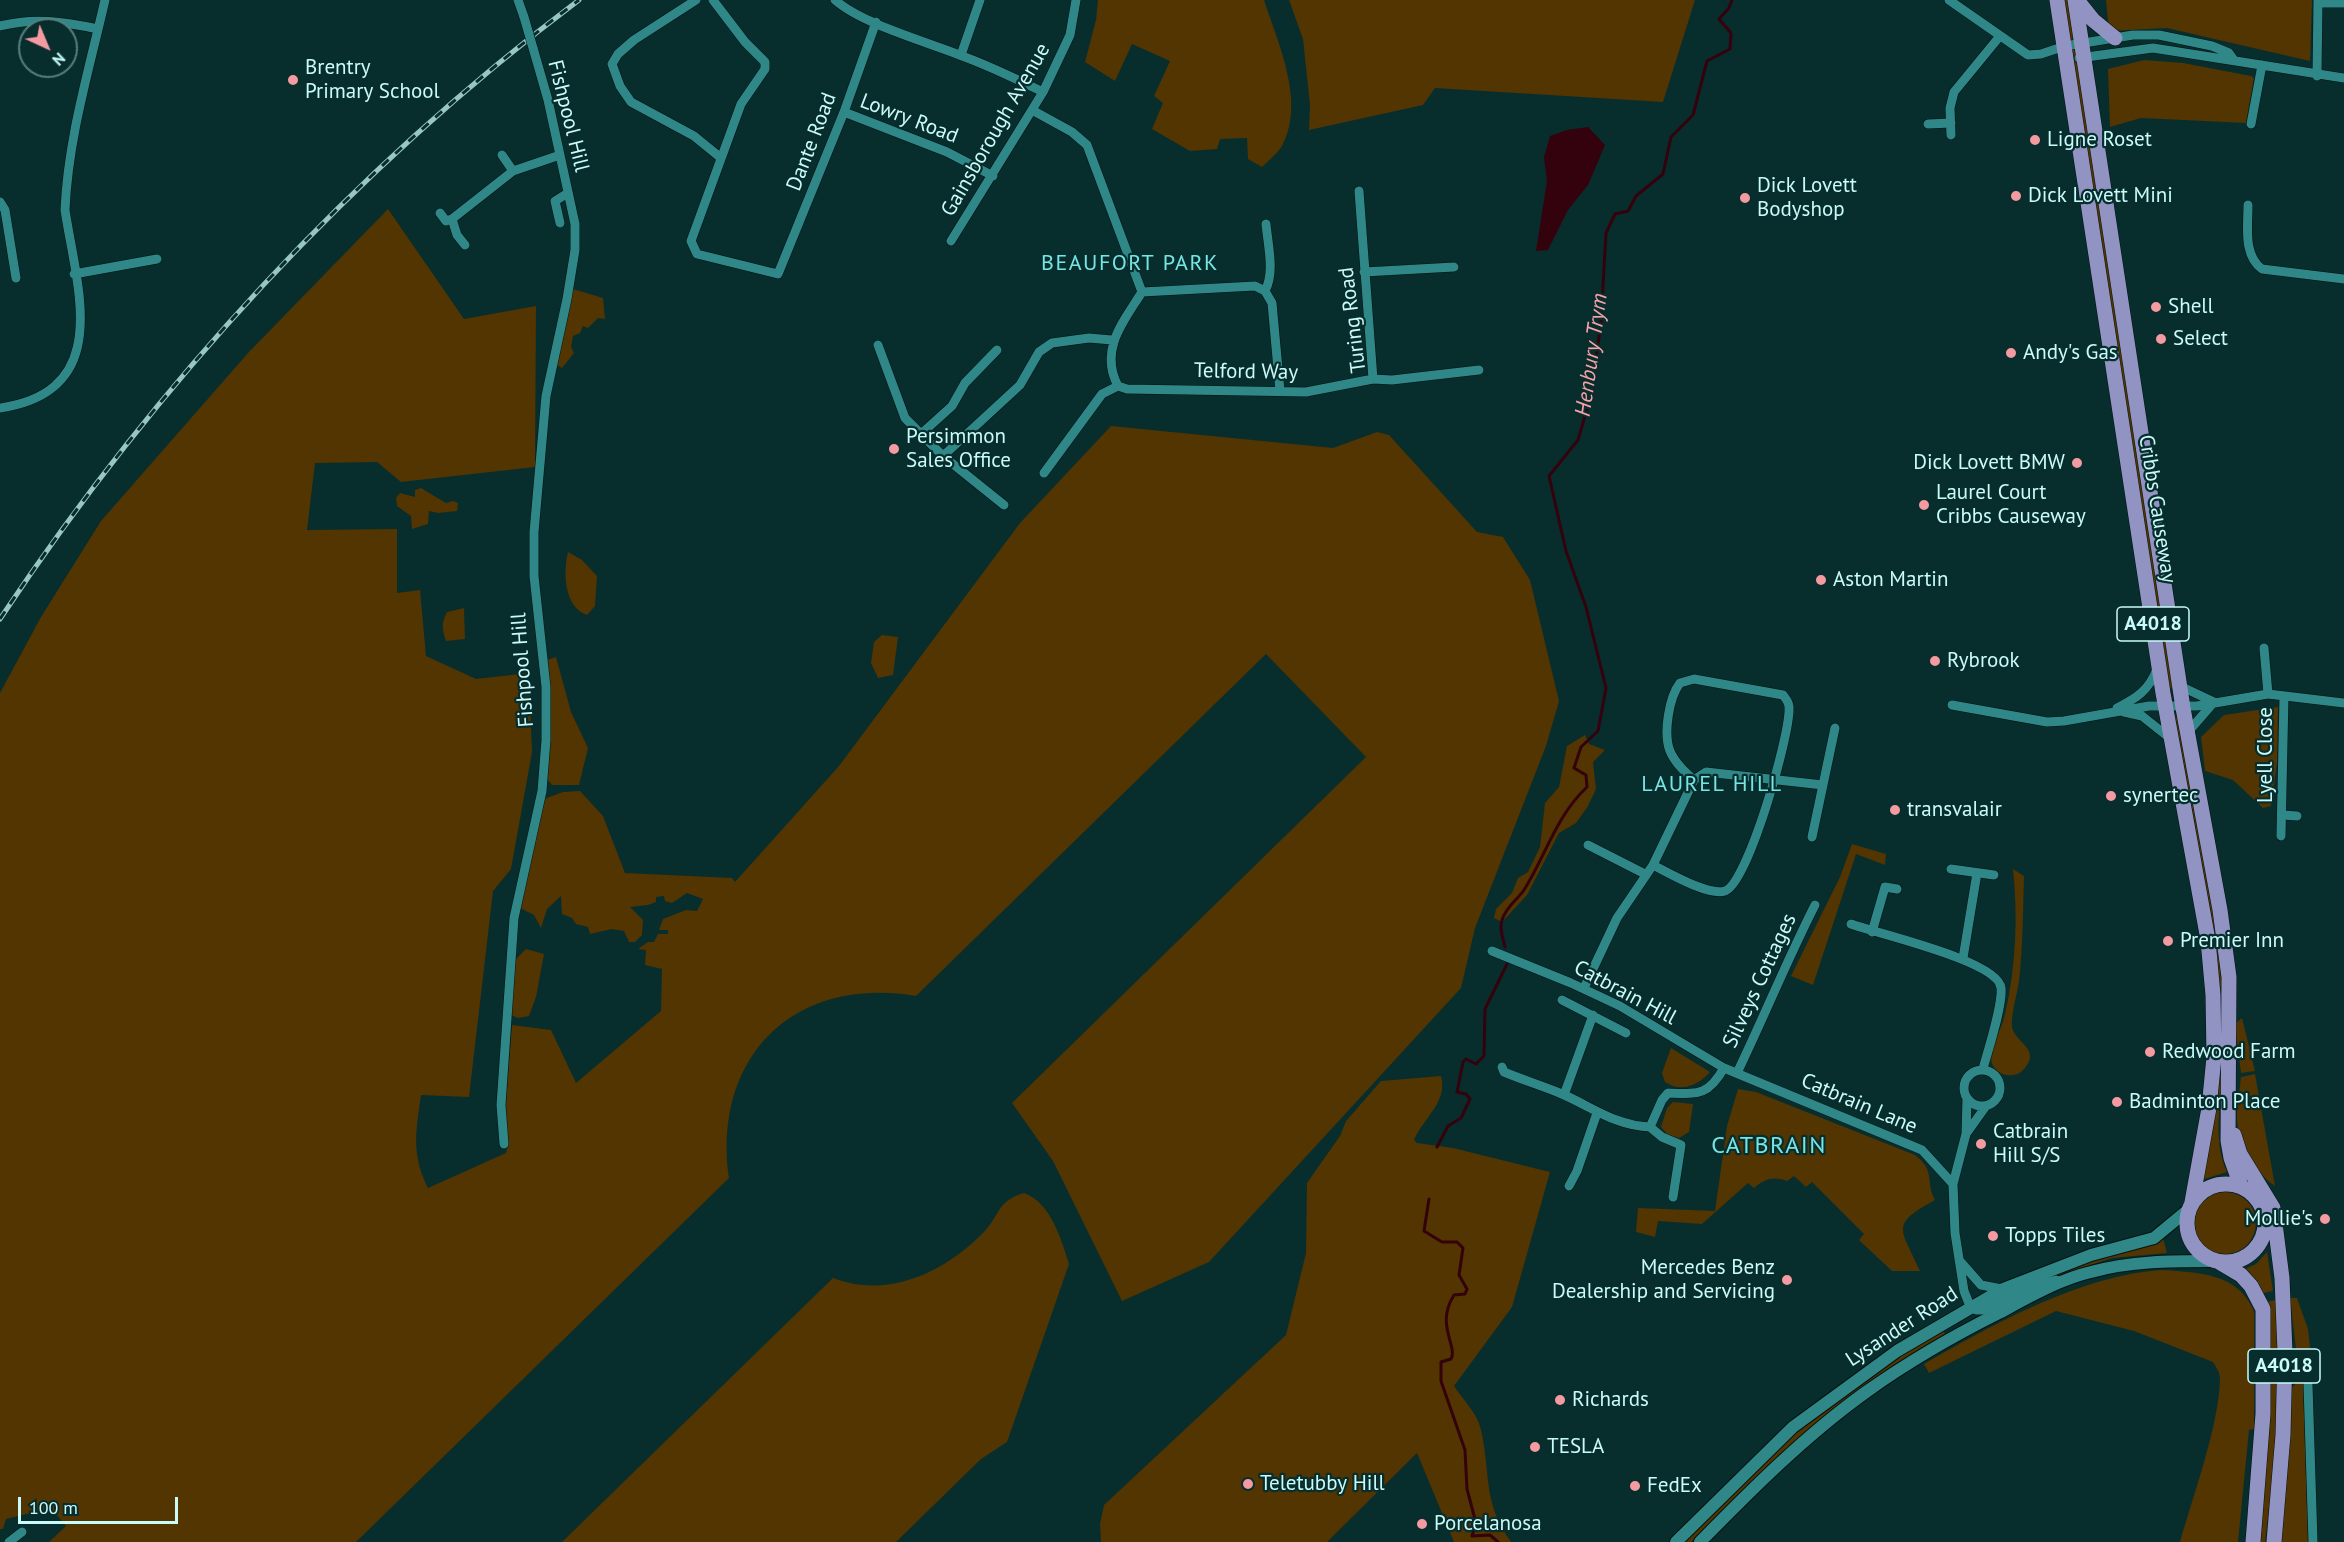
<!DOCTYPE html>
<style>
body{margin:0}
#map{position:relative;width:2344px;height:1542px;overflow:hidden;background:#082d2d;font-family:"PT Sans",sans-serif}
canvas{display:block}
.north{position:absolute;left:18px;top:18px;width:60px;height:60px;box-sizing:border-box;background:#082d2d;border:2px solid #557f7f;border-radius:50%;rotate:136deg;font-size:16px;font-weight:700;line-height:24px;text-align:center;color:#c8fbfa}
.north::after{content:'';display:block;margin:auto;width:21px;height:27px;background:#f49aa1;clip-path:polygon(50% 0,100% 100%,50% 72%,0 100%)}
.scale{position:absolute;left:18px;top:1497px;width:160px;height:27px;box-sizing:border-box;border:3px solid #c8fbfa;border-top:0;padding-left:8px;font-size:18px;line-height:21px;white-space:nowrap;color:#c8fbfa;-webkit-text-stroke:4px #082d2d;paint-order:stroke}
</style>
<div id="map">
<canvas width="2344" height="1542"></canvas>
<div class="north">N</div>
<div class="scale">100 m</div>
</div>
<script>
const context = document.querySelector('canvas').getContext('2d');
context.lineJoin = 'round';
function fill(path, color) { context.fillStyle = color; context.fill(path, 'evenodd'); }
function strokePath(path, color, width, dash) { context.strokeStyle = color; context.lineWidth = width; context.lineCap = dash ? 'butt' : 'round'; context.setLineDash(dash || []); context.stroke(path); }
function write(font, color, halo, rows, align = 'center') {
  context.font = font + ' "PT Sans",sans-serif'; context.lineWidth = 4.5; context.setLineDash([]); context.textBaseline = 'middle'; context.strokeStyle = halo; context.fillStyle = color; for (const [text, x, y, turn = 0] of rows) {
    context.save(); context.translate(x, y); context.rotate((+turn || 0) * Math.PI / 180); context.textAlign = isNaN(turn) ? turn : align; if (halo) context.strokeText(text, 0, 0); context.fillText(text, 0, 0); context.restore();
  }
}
fill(new Path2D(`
 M1098 0H1264C1278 43 1306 102 1282 146 1277 154 1268 161 1262 167L1248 159 1247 138 1220 139 1217 149 1190 151 1152 129 1163 103 1154 96 1170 61 1132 44 1115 81 1085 62 1096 20Z
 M1289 0H1695L1663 102 1435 88 1423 105 1309 130 1310 105 1303 39Z
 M2063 0H2068L2173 688 2168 689Z
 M2106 0H2312L2310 61 2167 28 2109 31Z
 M2144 60 2183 63 2251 76 2254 78 2253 83 2246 123 2141 118 2110 127 2108 69Z
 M388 209 464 319 536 306 535 467 401 482 377 462 315 463 307 530 397 529V593L420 590 426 656 476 679 529 673 532 752 511 869 493 891 469 1097 421 1095C416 1131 411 1154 428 1188L506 1153 509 1140 506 1142V1104L512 1025 551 1030 576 1083 661 1011 662 969 645 965 646 950 638 949 648 942H654L658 934H668V930H659L663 919 686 910 697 911 703 899 687 893 672 903 665 901 664 896 656 897V902L648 905 630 907 643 920 642 935 635 942H629L624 931 612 929 590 934 588 927 576 924 572 918 562 914 561 896 547 909 541 928 534 915 520 908 544 799 563 792 580 791 603 816 625 873 732 878 735 882 839 766 1020 523 1111 426 1333 448 1377 432 1389 435 1477 532 1503 537 1530 580 1559 701 1546 746 1475 928 1461 988 1209 1262 1122 1301 1053 1161 1012 1103 1366 757 1266 654 916 996C794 975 712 1057 729 1178L356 1542H49L66 1526 51 1508 6 1519 3 1529H0V693L41 617 101 521 248 353Z
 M573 289 603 298 605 319 598 318 588 328 583 326 580 333 573 336 571 347 574 353 562 368 557 365Z
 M421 488 446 503 453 501 458 503 457 511 438 513 429 511 428 524 412 529 411 516 397 506 396 498 400 493 415 497V490Z
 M568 552 582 560 597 576 595 606 587 615C564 607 563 573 568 552Z
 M464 608 465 639 446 641C442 629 441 624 447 612Z
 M882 635 898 637 893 675 878 678 871 663 874 642Z
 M556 657 571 712 588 748 579 785H552L547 779V660Z
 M2278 707 2277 763 2271 806 2263 808 2233 780 2205 771 2201 737 2224 715Z
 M2174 714 2178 718C2193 804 2214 891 2221 978 2224 1007 2224 1039 2223 1069 2221 1103 2212 1139 2227 1172L2201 1180 2217 1082Z
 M1585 735 1589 744 1605 750 1593 762 1596 789 1588 806 1576 823 1559 833 1527 895 1502 922 1494 918 1496 909 1512 893 1518 878 1528 872 1540 847 1545 803 1559 787 1567 746Z
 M1852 844 1886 854 1885 865 1856 854 1813 985 1791 976 1840 877Z
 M2013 869 2024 876C2023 911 2023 946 2019 981 2017 995 2011 1013 2012 1027 2015 1043 2042 1049 2024 1069 2021 1072 2017 1075 2013 1075 2002 1077 1991 1069 1991 1058 1992 1043 2002 1029 2005 1014 2016 967 2018 916 2013 869Z
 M526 949 544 954 536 997 529 1016 518 1018 511 1015 515 960Z
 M2242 1018 2255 1071 2241 1073 2235 1024Z
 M1671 1048 1710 1072C1699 1085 1681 1093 1665 1082L1662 1073Z
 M2255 1074 2275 1186C2263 1178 2258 1170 2251 1158 2231 1125 2237 1113 2241 1077Z
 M1441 1076C1448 1102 1424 1117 1414 1140L1417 1143 1453 1148 1550 1172 1512 1307 1454 1386C1463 1400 1478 1414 1481 1430 1491 1473 1482 1502 1511 1542H1454L1417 1453 1327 1542H1101L1100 1524 1104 1505 1286 1335 1306 1253 1307 1183 1340 1136 1346 1121 1381 1081Z
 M1738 1089 1756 1092 1915 1155C1936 1171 1925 1181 1935 1200 1889 1225 1901 1228 1920 1271H1892L1859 1240 1864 1234 1812 1182 1806 1187 1794 1176 1787 1181C1774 1176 1764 1179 1754 1188L1748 1183 1702 1224 1658 1221 1655 1237 1636 1232 1638 1208 1715 1211 1727 1126Z
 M1673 1102 1693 1104 1689 1132 1679 1138 1667 1134 1661 1127 1667 1108Z
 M2194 1223a31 31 0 1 1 62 0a31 31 0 1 1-62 0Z
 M1024 1193C1050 1202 1061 1238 1069 1264L1007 1442 981 1459 896 1542H562L833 1278C888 1299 943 1273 983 1233 1000 1216 996 1201 1024 1193Z
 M2163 1238 2167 1253 2112 1258 2032 1284 2073 1266Z
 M2267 1252 2273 1291 2263 1293 2245 1269 2256 1264Z
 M2164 1270C2201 1273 2237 1273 2254 1311V1429L2249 1430 2238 1542H2180C2193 1496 2219 1425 2220 1379 2220 1372 2216 1367 2213 1362L2134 1331 2056 1311 1929 1373 1924 1364C1994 1324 2083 1274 2164 1270Z
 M2290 1298H2297L2308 1329 2312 1365H2306L2297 1357Z
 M2275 1300C2279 1324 2278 1349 2277 1374 2277 1430 2272 1486 2265 1542H2257L2266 1302Z
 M1942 1329 1945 1334C1847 1389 1769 1464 1691 1542H1685C1719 1508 1753 1471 1789 1439 1837 1398 1888 1362 1942 1329Z
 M2299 1381 2303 1384 2308 1542H2281L2291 1388Z`), '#523500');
fill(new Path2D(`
 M1588 127 1605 145 1588 185 1568 210 1548 250 1536 251 1547 181 1544 157 1550 136 1567 130Z`), '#34020c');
strokePath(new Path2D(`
 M1505 947C1503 938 1499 929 1502 920 1506 907 1517 900 1524 890 1546 855 1556 816 1587 787L1586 775 1574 768 1581 747 1598 731 1606 688 1586 607 1566 551 1549 476 1578 440 1591 395 1601 322 1606 233 1615 214 1628 211 1636 196 1663 174 1671 137 1693 115 1707 61 1730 49 1731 33 1719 19 1729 8 1732 0
 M1437 1147 1448 1126 1461 1118 1470 1099 1466 1094 1457 1092 1463 1062 1466 1059 1476 1064 1484 1056 1485 1009 1508 962
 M1429 1199 1424 1231 1442 1242H1457L1463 1248 1459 1275 1467 1289 1465 1294 1454 1295C1435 1325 1458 1346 1451 1359L1441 1362V1381L1465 1450 1467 1489 1476 1523 1472 1536 1490 1535 1498 1542`), '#34020c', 3);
const minor = new Path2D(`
 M518 0 524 17
 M696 0 634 40 618 54 612 64 620 86 631 102 694 136 721 158
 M713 0 745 42 765 62V69L741 104 691 241 697 254 778 274 844 112 876 22
 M835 0C862 24 927 42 962 56 990 66 1016 79 1043 92
 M1949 0 2028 55 2041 54 2065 46 2133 35H2159L2212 46 2229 53 2234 60
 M2318 3H2344
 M0 26C34 17 65 22 98 29
 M961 55 980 0
 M2079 58 2153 48 2344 78
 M2317 76 2318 0
 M1032 110 1072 132 1087 145 1142 292
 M844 112 947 152 993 176
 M1928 124 1951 123
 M2251 124 2262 65
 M1951 135 1950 108 1954 92 2000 36
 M502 155 513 171
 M1359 191 1373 379
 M0 202 5 210 16 278
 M2248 205C2248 227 2243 255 2262 269L2344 279
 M440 213 446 221 452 219 457 235 465 245
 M452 219 513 171 560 155
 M560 223 555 201 568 193
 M951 241 1043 92 1070 35 1076 0
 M1364 272 1454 267
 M74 274 157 259
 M1265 291C1275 272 1268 246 1266 224
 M1142 292C1123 322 1099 350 1118 386L1127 389 1306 392 1373 379 1392 380 1479 370
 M1142 292 1255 286 1265 291 1272 303 1280 391
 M878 345 905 418 943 456 1004 505
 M0 408C114 391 77 289 65 210 68 139 89 70 105 0
 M921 434 952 406 965 383 997 350
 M943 456 1020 385 1039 352 1052 343 1089 338 1112 340
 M1044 473 1102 394 1118 386
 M2264 648 2268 694
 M2180 686 2214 702
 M1952 705 2047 722 2064 721 2149 706H2197L2268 694 2344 703
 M2117 708C2137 698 2149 690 2157 669
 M2124 712 2142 716 2171 739
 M2188 732 2214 702
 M2283 815 2297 816
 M2281 836 2284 696
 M1812 837 1835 728
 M1588 845 1645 874
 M1653 865C1669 873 1708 896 1725 891 1748 883 1791 733 1789 707 1789 702 1786 699 1783 695L1694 679 1680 683C1669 697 1663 734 1670 751 1675 763 1685 772 1694 780
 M1951 869 1994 875
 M1851 924C1878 934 1999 961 2001 988 2003 1005 1988 1050 1983 1069
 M1872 932 1885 887 1897 889
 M1492 951 1571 983 1620 1006 1724 1068 1922 1150 1953 1184
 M1963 958 1977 873
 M1584 988 1617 918 1653 865 1694 780 1706 772 1823 785
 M1562 1000 1626 1033
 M1502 1067 1504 1072C1523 1080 1543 1086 1562 1094 1592 1107 1616 1126 1650 1127L1662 1100 1668 1093C1698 1094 1708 1096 1724 1068
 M1964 1088a18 18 0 1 1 36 0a18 18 0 1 1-36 0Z
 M1737 1073C1764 1017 1787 960 1815 905
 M1564 1095 1593 1015
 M1967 1098 1966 1134 1953 1184 1955 1233 1964 1291 1970 1306 1976 1310H1983L2032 1286 2056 1280
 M1650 1127 1662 1137 1681 1145 1673 1197
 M1966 1134 1986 1106
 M504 1144 501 1105 514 918 542 791 546 740V687L534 576V532L546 396 567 299 575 250V224L548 100 533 48
 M1569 1186 1577 1171 1597 1113
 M1959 1260 1981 1285 2002 1289
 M2308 1385 2313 1542
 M9 1542 22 1532`);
const tertiary = new Path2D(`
 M1676 1542 1793 1427 1897 1351 2003 1289 2091 1255 2154 1238 2189 1209
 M1700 1542C1752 1489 1806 1435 1866 1392 1908 1362 1953 1336 1999 1313 2027 1298 2060 1279 2091 1272 2131 1261 2171 1261 2213 1261`);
const primary = new Path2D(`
 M2057 0 2163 693 2208 940 2213 995 2214 1057 2209 1108 2192 1202
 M2075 0 2183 708 2220 910 2229 977 2228 1141 2231 1158 2241 1186
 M2077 0 2093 20 2115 38
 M2234 1135 2240 1154 2273 1208 2282 1278 2285 1352 2283 1435 2274 1542
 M2187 1223a39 39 0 1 1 78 0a39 39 0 1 1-78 0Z
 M2219 1262 2241 1275 2251 1286 2263 1309V1414L2253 1542`);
strokePath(minor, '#051313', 10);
strokePath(tertiary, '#051313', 14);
strokePath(primary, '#051313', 16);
strokePath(minor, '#2f8787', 9);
strokePath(tertiary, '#2f8787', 12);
strokePath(primary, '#9194c3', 15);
const rail = new Path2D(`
 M0 619C156 384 353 170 579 0`);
strokePath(rail, '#97c6c5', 5);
strokePath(rail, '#082d2d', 3, [9]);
const minorBridge = new Path2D(`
 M524 17 533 48`);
strokePath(minorBridge, '#051313', 10, []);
strokePath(minorBridge, '#2f8787', 9);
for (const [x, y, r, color] of [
 [293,80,6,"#f49aa1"],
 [2035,140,6,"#f49aa1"],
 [2016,196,6,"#f49aa1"],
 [1745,198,6,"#f49aa1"],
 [2156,307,6,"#f49aa1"],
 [2161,339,6,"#f49aa1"],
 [2011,353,6,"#f49aa1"],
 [894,449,6,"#f49aa1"],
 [2077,463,6,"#f49aa1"],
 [1924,505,6,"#f49aa1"],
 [1821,580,6,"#f49aa1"],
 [1935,661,6,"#f49aa1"],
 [2111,796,6,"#f49aa1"],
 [1895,810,6,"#f49aa1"],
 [2168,941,6,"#f49aa1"],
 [2150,1052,6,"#f49aa1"],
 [2117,1102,6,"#f49aa1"],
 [1981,1144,6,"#f49aa1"],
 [2325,1219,6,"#f49aa1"],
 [1993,1236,6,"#f49aa1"],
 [1787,1280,6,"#f49aa1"],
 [1560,1400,6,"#f49aa1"],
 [1535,1447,6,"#f49aa1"],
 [1248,1484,6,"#f49aa1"],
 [1635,1486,6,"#f49aa1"],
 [1422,1524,6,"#f49aa1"]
]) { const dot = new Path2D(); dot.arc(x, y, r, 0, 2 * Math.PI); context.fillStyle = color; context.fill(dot); strokePath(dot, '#082d2d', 2); }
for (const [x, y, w] of [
 [2153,624,72],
 [2284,1366,72]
]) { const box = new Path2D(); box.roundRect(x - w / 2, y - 17, w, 34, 4.5); context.fillStyle = '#082d2d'; context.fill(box); strokePath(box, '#c8fbfa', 1.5); }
write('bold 20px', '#c8fbfa', null, [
 ["A4018",2153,624],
 ["A4018",2284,1366]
]);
write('21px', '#c8fbfa', '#082d2d', [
 ["Brentry",305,68],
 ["Primary School",305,92],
 ["Ligne Roset",2047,140],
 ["Dick Lovett",1757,186],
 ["Bodyshop",1757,210],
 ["Dick Lovett Mini",2028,196],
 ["Shell",2168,307],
 ["Select",2173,339],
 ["Andy's Gas",2023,353],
 ["Persimmon",906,437],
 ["Sales Office",906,461],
 ["Dick Lovett BMW",2065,463,"right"],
 ["Laurel Court",1936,493],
 ["Cribbs Causeway",1936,517],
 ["Aston Martin",1833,580],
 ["Rybrook",1947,661],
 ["synertec",2123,796],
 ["transvalair",1907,810],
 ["Premier Inn",2180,941],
 ["Redwood Farm",2162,1052],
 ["Badminton Place",2129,1102],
 ["Catbrain",1993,1132],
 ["Hill S/S",1993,1156],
 ["Mollie's",2313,1219,"right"],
 ["Topps Tiles",2005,1236],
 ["Mercedes Benz",1775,1268,"right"],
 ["Dealership and Servicing",1775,1292,"right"],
 ["Richards",1572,1400],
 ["TESLA",1547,1447],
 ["Teletubby Hill",1260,1484],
 ["FedEx",1647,1486],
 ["Porcelanosa",1434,1524]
], 'left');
write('21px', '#c8fbfa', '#082d2d', [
 ["Fishpool Hill",568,116,76],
 ["Lowry Road",909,119,21],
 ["Gainsborough Avenue",996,130,-60],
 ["Dante Road",812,142,-69],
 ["Turing Road",1353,320,-97],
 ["Telford Way",1246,372,1],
 ["Cribbs Causeway",2157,509,81],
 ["Fishpool Hill",523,670,-94],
 ["Lyell Close",2266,755,-90],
 ["Silveys Cottages",1760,981,-65],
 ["Catbrain Hill",1625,993,28],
 ["Catbrain Lane",1859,1104,23],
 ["Lysander Road",1902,1327,-33]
]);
context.letterSpacing = '1.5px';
write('22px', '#76e5e5', '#082d2d', [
 ["BEAUFORT PARK",1130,264],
 ["LAUREL HILL",1712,785]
]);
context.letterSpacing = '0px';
write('italic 22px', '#f9a2a9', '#082d2d', [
 ["Henbury Trym",1592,355,-82]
]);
context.letterSpacing = '1.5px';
write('24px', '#76e5e5', '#082d2d', [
 ["CATBRAIN",1769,1146]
]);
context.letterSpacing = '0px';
</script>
